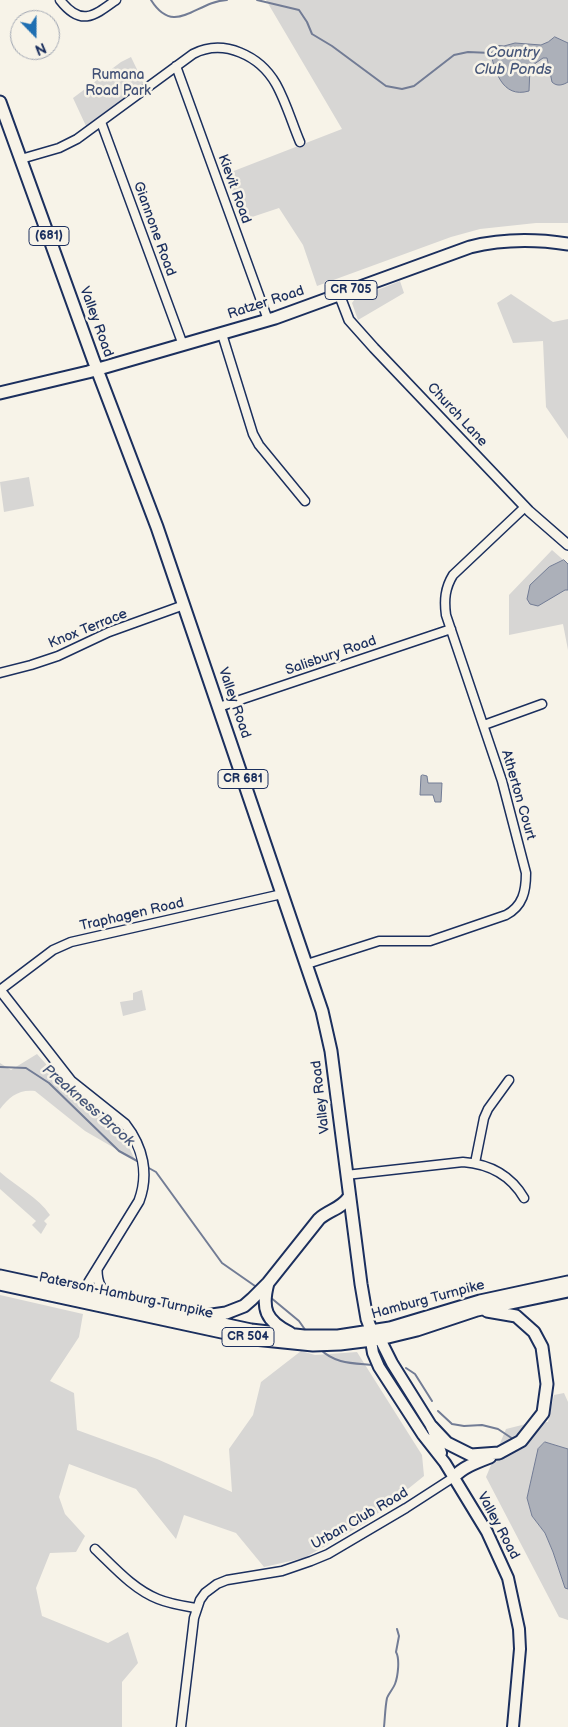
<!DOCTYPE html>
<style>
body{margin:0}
#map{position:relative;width:568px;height:1727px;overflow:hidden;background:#f7f3e8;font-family:"Balsamiq Sans",sans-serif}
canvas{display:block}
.north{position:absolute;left:10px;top:10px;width:50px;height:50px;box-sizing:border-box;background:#f7f3e8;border:1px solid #9fa5b1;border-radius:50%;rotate:158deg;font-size:14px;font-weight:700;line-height:20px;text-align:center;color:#1b2f5e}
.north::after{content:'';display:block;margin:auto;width:18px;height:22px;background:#1f6fb2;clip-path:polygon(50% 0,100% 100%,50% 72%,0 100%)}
</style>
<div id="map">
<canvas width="568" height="1727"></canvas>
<div class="north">N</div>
</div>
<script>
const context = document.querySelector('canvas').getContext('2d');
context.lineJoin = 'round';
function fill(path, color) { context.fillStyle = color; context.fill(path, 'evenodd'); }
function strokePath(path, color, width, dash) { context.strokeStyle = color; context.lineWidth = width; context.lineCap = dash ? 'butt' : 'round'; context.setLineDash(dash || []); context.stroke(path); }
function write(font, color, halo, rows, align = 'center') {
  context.font = font + ' "Balsamiq Sans",sans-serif'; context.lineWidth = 5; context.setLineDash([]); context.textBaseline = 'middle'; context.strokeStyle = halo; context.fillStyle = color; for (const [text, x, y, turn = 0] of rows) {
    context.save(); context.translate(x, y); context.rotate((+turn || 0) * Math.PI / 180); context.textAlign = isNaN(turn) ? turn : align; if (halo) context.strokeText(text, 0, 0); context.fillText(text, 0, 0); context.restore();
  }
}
fill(new Path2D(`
 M266 0H568V223H536L480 229 451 237 317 286 303 245 279 208 243 220 226 174 342 129Z
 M131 57 144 84 86 126 73 98 121 62Z
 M400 281 404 293 358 320 352 303 355 299Z
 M511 294 553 322 568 319V439L546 407 543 341 513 343 497 303Z
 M29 477 34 506 4 512 0 482Z
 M552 550 568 564V650L563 624 509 635V595Z
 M142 990 146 1010 123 1016 120 1002 133 1000V993Z
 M37 1054 72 1093 121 1130 135 1160 85 1131 35 1091C19 1089 9 1097 0 1109V1063L11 1070Z
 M0 1172C17 1187 38 1197 50 1215L44 1221 47 1224 41 1234 32 1225 36 1221 0 1189Z
 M0 1295 83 1314 79 1337 50 1381 74 1393 77 1430 157 1459 232 1492 229 1449 253 1415 261 1382 301 1351 315 1355 357 1352 422 1455 424 1476 367 1522 304 1558 264 1567 236 1533 184 1515 176 1539 136 1489 69 1464 59 1497 65 1514 85 1536 76 1552 50 1553 36 1588 42 1616 108 1643 128 1632 138 1663 122 1682V1727H0Z
 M564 1393 568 1402V1449L545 1442 539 1449 527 1498 532 1516 545 1533 553 1552 565 1588 568 1589V1620L559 1617 486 1477 506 1429 526 1424 548 1422 554 1395Z`), '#d7d6d4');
const water = new Path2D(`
 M555 37 568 43V82C563 85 557 87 552 82L547 58H543L530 67 529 91C502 99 494 70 490 49L493 45 504 46 515 43 541 45 548 42Z
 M564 560 568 564V590H565L538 606 530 604 527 599 530 585 549 567Z
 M423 775 427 776 428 783H442L441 802H435L433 795H420L421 776Z
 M545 1442 568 1449V1589L565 1588 553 1552 545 1533 532 1516 527 1498 538 1449Z`);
fill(water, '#acb0b9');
strokePath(water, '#727c95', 1);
strokePath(new Path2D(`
 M151 0C175 38 196 1 227 0
 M257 0 299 10 307 22 312 34 332 46 386 86 402 89 414 86 454 55 468 52 491 53
 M0 1067 26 1068 49 1083 119 1151 139 1162
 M147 1167 156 1172 222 1263 255 1286
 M270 1297 299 1321 306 1331
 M320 1349C335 1364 353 1363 373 1365
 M406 1368 415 1374 432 1401
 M438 1411 452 1424 464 1426 482 1425 498 1429 513 1439
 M384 1727C385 1718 385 1708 387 1698 389 1693 393 1689 395 1684 398 1676 400 1659 396 1652L399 1636 397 1629`), '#727c95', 2);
const minor = new Path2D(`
 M60 0C81 27 94 16 116 0
 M176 66 268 320
 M101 122 183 345
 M21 159 59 148 77 139 193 54C224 38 260 56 276 84 286 102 292 123 300 142
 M222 334 253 434 259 445 305 501
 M0 673 31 665 58 656 109 632 184 605
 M219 707 451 629
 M484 725 542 704
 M307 964 379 941H430L506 915C523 906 526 891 526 873L502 781 446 615C444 600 445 588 453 575L525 507
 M0 990 53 950 71 942 282 894
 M475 1163 484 1118 488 1109 509 1080
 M346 1175 463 1162C489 1164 510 1174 524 1198
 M95 1549C114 1567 133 1589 158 1599 170 1604 184 1606 196 1608
 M181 1727 194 1618 200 1600 205 1593 217 1584 227 1580 282 1571 311 1561 328 1554 406 1508 454 1477`);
const tertiary = new Path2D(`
 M339 294 349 320 374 348 529 511 568 545
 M0 990 71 1081 125 1124C143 1147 149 1174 139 1201L89 1282 86 1299
 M97 1270C97 1283 101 1290 111 1299`);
const secondary = new Path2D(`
 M372 1333 371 1341 373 1353 379 1367 423 1435 445 1463 487 1532 508 1578 519 1629 520 1649 513 1727
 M375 1334 380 1339 392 1363 432 1427 441 1453`);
const primary = new Path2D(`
 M0 102 93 359 157 527 322 1011 331 1051 361 1284 367 1319 372 1332
 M0 393 88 372 275 318 470 247C502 239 535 239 568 244
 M0 1276 251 1330 304 1336H338L390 1328 480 1301 568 1282
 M268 1283C261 1309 266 1321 290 1333
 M0 1284 254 1339 313 1345 340 1344 380 1339 417 1330 477 1310 568 1291
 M205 1316 226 1313 244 1306 252 1299 268 1283 319 1219C329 1210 341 1209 349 1197
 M432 1427 447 1443 471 1455 499 1453 521 1441 543 1413 547 1384 542 1347 534 1332 516 1316 487 1311
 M454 1477C463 1467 477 1462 490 1457`);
strokePath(minor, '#1b2f5e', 11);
strokePath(tertiary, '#1b2f5e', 12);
strokePath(secondary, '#1b2f5e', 14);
strokePath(primary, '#1b2f5e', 15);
strokePath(minor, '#f7f3e8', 8);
strokePath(tertiary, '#f7f3e8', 9);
strokePath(secondary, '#f7f3e8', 10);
strokePath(primary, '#f7f3e8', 11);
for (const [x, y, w] of [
 [49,236,40],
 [351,290,52],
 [243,779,50],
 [248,1337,52]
]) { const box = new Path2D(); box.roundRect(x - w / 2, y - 9.5, w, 19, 4); context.fillStyle = '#f7f3e8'; context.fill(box); strokePath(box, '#1b2f5e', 1); }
write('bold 12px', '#1b2f5e', null, [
 ["(681)",49,236],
 ["CR 705",351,290],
 ["CR 681",243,779],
 ["CR 504",248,1337]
]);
write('14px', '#415076', '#f7f3e8', [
 ["Rumana",118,75],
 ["Road Park",118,91]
]);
write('14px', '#1b2f5e', '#f7f3e8', [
 ["Kievit Road",234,189,70],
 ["Giannone Road",154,229,70],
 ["Ratzer Road",266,303,-18],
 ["Valley Road",96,322,70],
 ["Church Lane",457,415,47],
 ["Knox Terrace",88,629,-22],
 ["Salisbury Road",331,656,-19],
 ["Valley Road",234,703,71],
 ["Atherton Court",518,795,74],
 ["Traphagen Road",132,915,-13],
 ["Valley Road",321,1097,-97],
 ["Paterson-Hamburg Turnpike",126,1296,12],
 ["Hamburg Turnpike",428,1300,-15],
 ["Urban Club Road",360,1519,-30],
 ["Valley Road",498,1526,62]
]);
write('italic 15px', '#465679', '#f7f3e8', [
 ["Country",513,53],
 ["Club Ponds",513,70],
 ["Preakness Brook",88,1106,41]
]);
</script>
